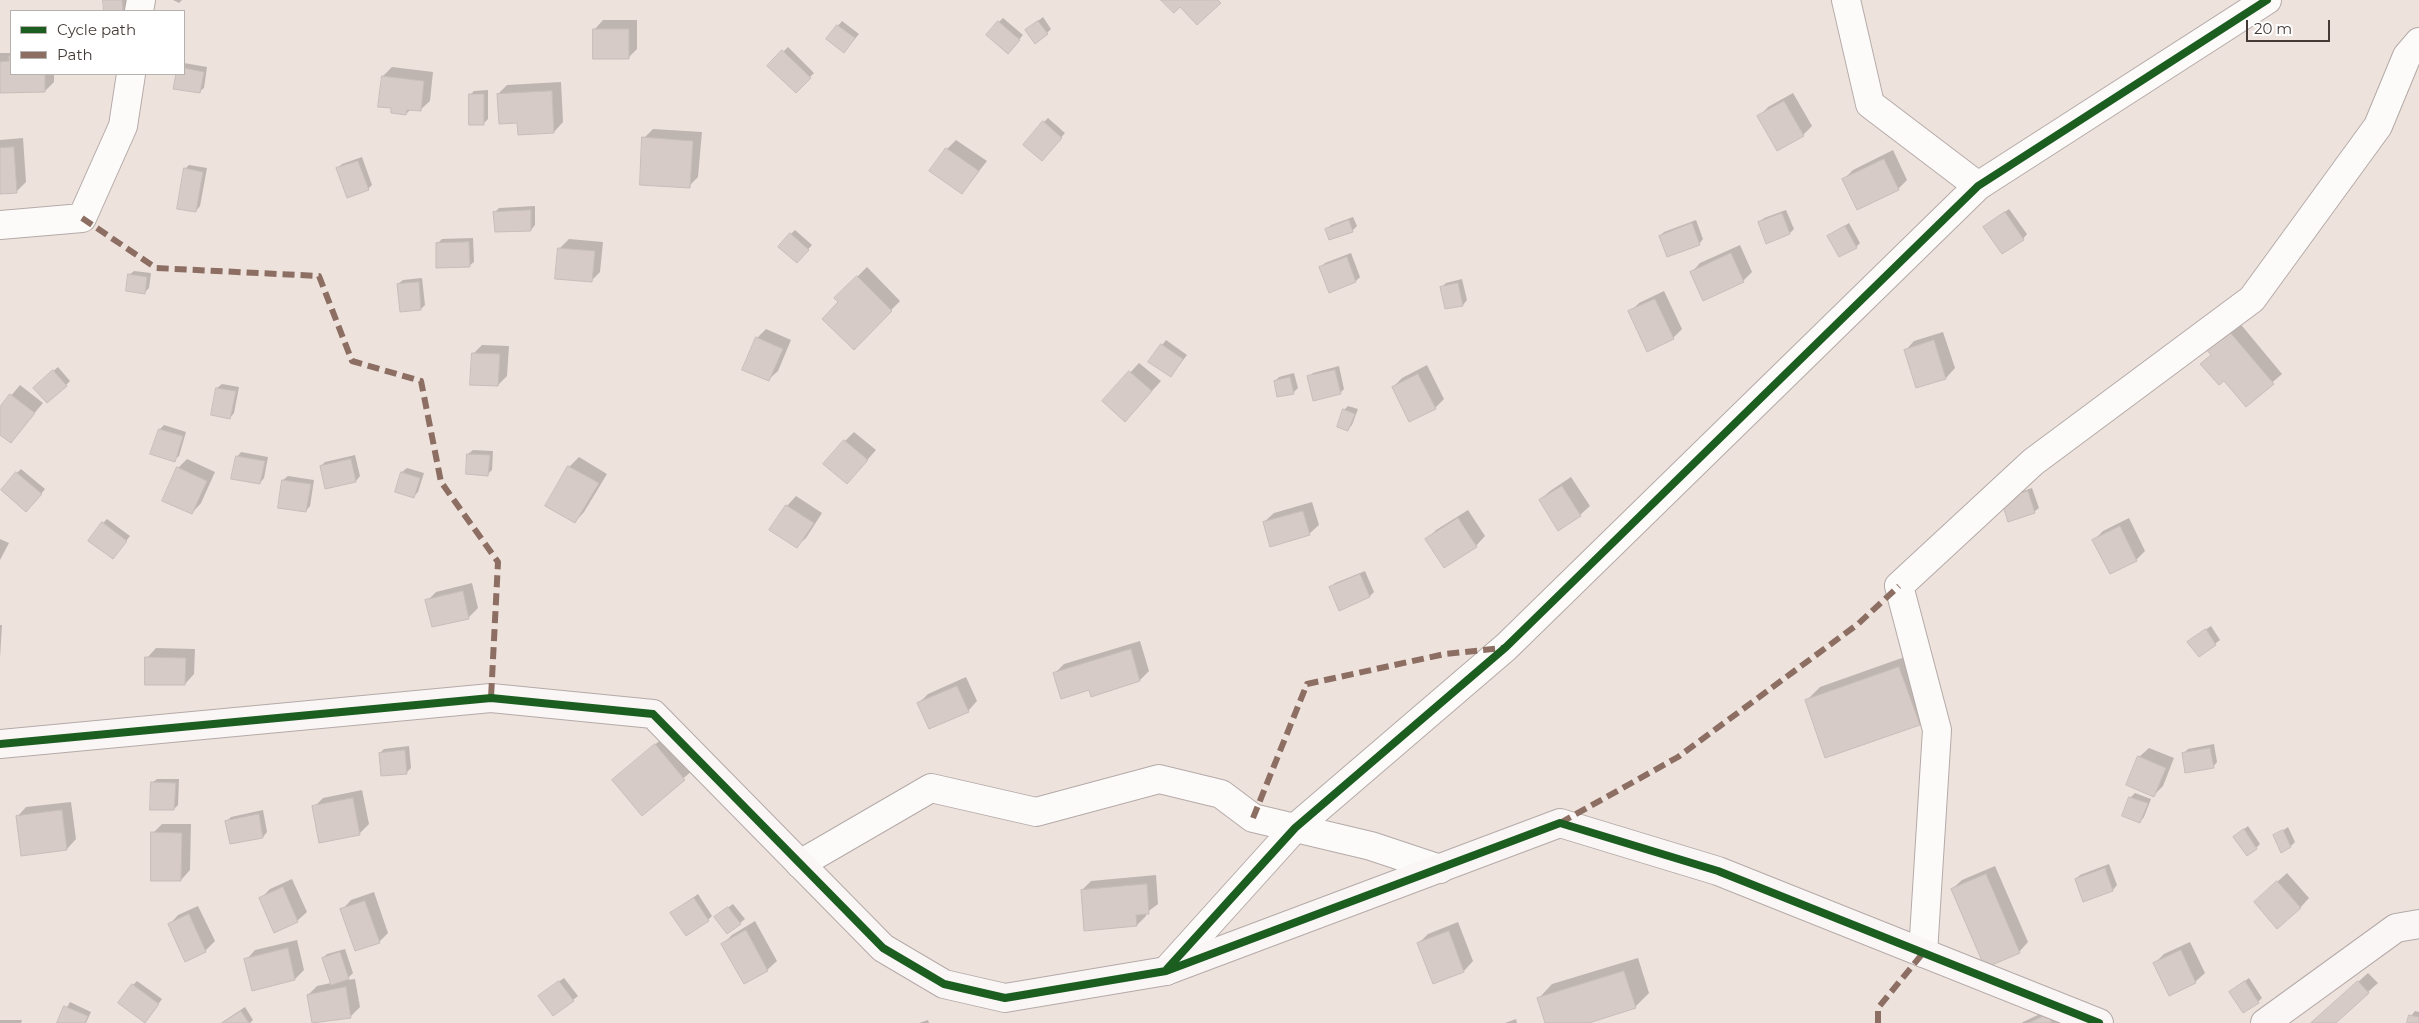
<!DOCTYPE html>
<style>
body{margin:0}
#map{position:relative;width:2419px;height:1023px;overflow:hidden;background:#eee2dd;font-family:Montserrat,sans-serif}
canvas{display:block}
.legend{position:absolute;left:10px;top:10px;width:175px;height:65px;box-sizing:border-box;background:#fff;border:1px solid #b4b1af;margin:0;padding:6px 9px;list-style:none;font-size:15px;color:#443b37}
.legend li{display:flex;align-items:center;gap:10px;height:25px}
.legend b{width:25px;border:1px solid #b4b1af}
.scale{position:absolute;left:2246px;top:20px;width:84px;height:22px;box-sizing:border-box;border:2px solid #443b37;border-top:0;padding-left:6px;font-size:15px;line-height:18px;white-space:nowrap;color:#443b37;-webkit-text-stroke:4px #fff;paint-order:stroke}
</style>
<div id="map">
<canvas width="2419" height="1023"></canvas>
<ul class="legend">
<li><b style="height:6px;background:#1b5e20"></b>Cycle path</li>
<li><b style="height:6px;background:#8d6e63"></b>Path</li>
</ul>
<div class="scale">20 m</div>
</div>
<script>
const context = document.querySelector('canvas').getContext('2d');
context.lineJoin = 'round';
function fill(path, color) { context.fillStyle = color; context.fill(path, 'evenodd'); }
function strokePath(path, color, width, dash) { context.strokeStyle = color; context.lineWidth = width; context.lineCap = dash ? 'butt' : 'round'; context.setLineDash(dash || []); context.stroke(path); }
fill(new Path2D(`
 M105 0H126L127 11H105Z
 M173 0H182L179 3Z
 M1043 17 1051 29 1047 33 1026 30Z
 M1003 18 1023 35 1012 48 999 22Z
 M603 20H637V49L628 58 594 30Z
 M842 21 859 34 844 52 827 39Z
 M788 47 814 73 796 91 769 66Z
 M0 53H11V74H54V82L45 91 0 92Z
 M184 63 207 67 204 88 199 92 175 88 177 74H184Z
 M392 67 433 72 430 101 420 110 411 109 406 114 383 76Z
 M561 82 563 122 554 132 518 122 498 94 507 85Z
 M488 90V119L484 123 470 95 474 91Z
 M1793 93 1812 126 1803 135 1759 117 1768 107Z
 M1048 118 1065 133 1046 155 1044 122Z
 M653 129 702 132 698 177 689 186 644 138Z
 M23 138 26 182 16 192 0 193V140Z
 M956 140 987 161 962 193 947 149Z
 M1893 150 1907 180 1898 189 1844 179 1853 170Z
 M362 157 372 185 368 189 337 169 342 164Z
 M189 165 207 168 200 206 196 211 185 169Z
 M535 206V225L531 230 495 212 499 208Z
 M2009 209 2027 234 2023 239 1989 223Z
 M1786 210 1794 229 1790 233 1760 222 1764 218Z
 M1353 217 1357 226 1352 231 1327 229 1331 225Z
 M1696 220 1703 239 1699 244 1660 236 1664 232Z
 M1849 223 1860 243 1856 247 1829 236Z
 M795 230 812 245 801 257 791 234Z
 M473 238 474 262 469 266 437 244 442 239Z
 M569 239 603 242 600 272 591 281 560 248Z
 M1740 245 1752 272 1743 281 1691 273 1700 263Z
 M1351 253 1360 277 1356 281 1329 291 1321 267 1325 263Z
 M867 267 900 301 854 348 840 302 836 298Z
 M134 271 151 273 149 288 145 292 129 275Z
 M422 278 425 305 421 309 398 284 403 280Z
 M1462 279 1467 300 1463 305 1446 308 1442 287 1446 283Z
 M1664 291 1682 329 1673 338 1630 312 1639 303Z
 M2233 315 2282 374 2246 405 2224 379 2202 364 2212 354Z
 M766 329 791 340 778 371 768 380 757 338Z
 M1943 332 1955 368 1946 378 1905 351 1914 341Z
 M1166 340 1187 355 1171 376 1150 361Z
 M482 345 509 346 507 376 498 385 473 354Z
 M1139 363 1161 381 1134 411 1104 401Z
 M1427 365 1444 399 1435 408 1393 387 1402 378Z
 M1339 366 1344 389 1340 393 1309 377 1313 373Z
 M58 367 70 381 66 385 39 384Z
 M1294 373 1298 388 1293 393 1275 381 1279 377Z
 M222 384 239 387 234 413 230 418 217 388Z
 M20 385 43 403 10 442 0 434V409Z
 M1348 406 1358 409 1352 425 1348 429 1344 410Z
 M164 425 186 432 179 456 174 460 160 429Z
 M854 432 876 450 847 483 845 441Z
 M473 450 493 451 492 470 488 474 468 454Z
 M241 452 268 457 264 478 260 483 237 457Z
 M355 455 360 476 356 481 321 466 325 462Z
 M579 457 607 474 584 512 575 522 547 505 569 467Z
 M187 459 215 472 201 503 192 513 178 468Z
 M407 468 424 473 418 492 414 496 396 491 402 472Z
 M21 469 45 489 31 506 17 473Z
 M288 476 314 480 310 506 306 511 283 480Z
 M1571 477 1590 506 1580 515 1540 500 1550 491Z
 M2032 488 2039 508 2034 512 2007 496Z
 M796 496 822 513 806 538 796 547 771 530 787 506Z
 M1312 502 1319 525 1309 534 1264 522 1274 513Z
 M1468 510 1485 536 1476 546 1427 539 1436 530Z
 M2129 518 2145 551 2136 560 2094 540 2103 531Z
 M107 519 130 536 113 558 103 523Z
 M0 539 9 543 0 560Z
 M1365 571 1374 592 1370 596 1331 588 1335 583Z
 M472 583 478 608 469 617 433 626 427 601 436 592Z
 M0 625H2L0 658Z
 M2211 626 2220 640 2199 656 2193 638Z
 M1140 641 1149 671 1140 680 1090 688 1054 674 1064 664Z
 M156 648 195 649 194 674 185 684 147 658Z
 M1913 654 1933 710 1919 724 1806 701 1820 687Z
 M966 677 977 701 968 711 919 703 928 694Z
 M665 736 693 770 642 814 614 780Z
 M2214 744 2217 762 2213 767 2183 754 2188 749Z
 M409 746 411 768 406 773 380 753 384 749Z
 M2149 748 2174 758 2163 786 2154 795 2139 757Z
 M157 779H179L178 805 174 809 152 783Z
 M362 790 369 824 360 833 314 807 323 798Z
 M2135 793 2151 799 2144 817 2140 822 2130 798Z
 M71 802 76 839 67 849 17 817 26 807Z
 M263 810 267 832 263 837 231 843 227 821 231 817Z
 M162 824H191L190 870 181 880 153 833Z
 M2248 826 2260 844 2256 848 2234 837Z
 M2288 827 2295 842 2291 846 2275 836Z
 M2109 864 2117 885 2113 890 2084 900 2076 879 2080 875Z
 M1995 866 2028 942 2019 952 1952 889 1962 880Z
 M2287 873 2309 898 2300 908 2265 893Z
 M1156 875 1158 904 1146 913V916L1137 925 1082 890 1091 881Z
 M292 879 307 912 297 921 261 898 270 889Z
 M374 892 388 933 379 942 342 910 351 900Z
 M698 894 712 916 708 920 672 913Z
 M733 904 745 919 740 923 720 913Z
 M198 906 215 941 205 951 169 925 178 915Z
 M755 921 777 961 767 970 723 944 732 935Z
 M1458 922 1473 961 1464 971 1434 982 1419 943 1428 934Z
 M297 940 304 970 295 979 246 960 255 950Z
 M2190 942 2205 973 2195 982 2154 964 2164 954Z
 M345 949 353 973 346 980 355 979 360 1007 351 1016 313 1023 308 995 317 986 331 983 323 958 327 954Z
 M1638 958 1649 993 1635 1007 1585 1023H1547L1539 998 1552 984Z
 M2368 973 2378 983 2368 992 2335 1023H2313Z
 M564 978 578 996 573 1000 544 992Z
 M2249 978 2262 998 2258 1002 2230 992Z
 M137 981 162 999 149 1017 133 985Z
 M70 1002 91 1012 86 1023H58Z
 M2057 1006 2066 1023H2022L2023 1022Z
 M245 1007 253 1020 250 1023H221Z
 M2415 1011 2419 1012V1023H2409L2411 1016Z
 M1516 1019 1517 1023H1505Z
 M0 1020H22L21 1023H0Z
 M928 1020 929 1023H919Z`), '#0003');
const building = new Path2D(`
 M103 0H122L123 11H104Z
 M1161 0H1218L1221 3 1197 25 1180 7 1174 13Z
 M998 21 1020 40 1008 54 986 35Z
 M1038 21 1048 34 1035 44 1025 30Z
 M837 25 855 38 844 53 826 39Z
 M593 29H629V59H593Z
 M782 50 811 78 796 93 767 66Z
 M9 56H11V74H45V92L0 93V62L9 61Z
 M184 68 204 72 200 93 173 89 176 74H184Z
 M382 76 424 81 421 111 407 110 406 115 391 113V108L378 107Z
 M552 91 554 133 518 135 517 123 499 124 497 94Z
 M469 94H484V125H469Z
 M1784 101 1804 136 1777 151 1757 116Z
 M1043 121 1062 138 1042 161 1023 145Z
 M642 137 693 141 690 188 640 185Z
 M14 147 17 193 0 194V148Z
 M946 148 979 171 962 194 929 171Z
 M1884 159 1899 190 1857 210 1842 179Z
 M358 161 369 190 347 198 336 168Z
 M184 168 203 172 196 212 177 209Z
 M531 210V231L495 232 493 212Z
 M2005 212 2024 240 2002 254 1983 227Z
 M1782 213 1790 234 1766 244 1758 222Z
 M1349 220 1353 232 1329 240 1325 229Z
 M1692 223 1700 245 1667 257 1659 236Z
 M1845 226 1857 248 1839 257 1827 236Z
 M790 233 809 250 797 263 778 247Z
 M469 242 470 267 436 268V243Z
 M558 248 595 251 592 282 555 279Z
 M1731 253 1744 282 1703 301 1690 272Z
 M1347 257 1356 282 1329 293 1319 267Z
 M128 274 147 277 145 294 126 291Z
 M857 276 892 311 854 350 822 319 838 302 834 298Z
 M419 282 421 310 400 312 397 284Z
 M1458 283 1463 306 1445 309 1440 287Z
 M1655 299 1674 339 1647 352 1628 311Z
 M2223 324 2274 384 2246 407 2224 381 2219 385 2200 364 2211 355 2201 343Z
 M756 337 783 349 769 381 742 370Z
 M1934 340 1946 379 1916 388 1904 350Z
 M1161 344 1183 359 1171 377 1148 362Z
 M472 353 500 354 498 386 470 385Z
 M53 370 67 386 47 403 33 388Z
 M1335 370 1341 394 1313 401 1307 376Z
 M1129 371 1152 391 1125 422 1102 401Z
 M1418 374 1436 409 1409 422 1392 387Z
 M1290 377 1294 394 1277 397 1274 381Z
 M216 388 236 391 230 419 211 415Z
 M10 394 35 413 11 443 0 435V407Z
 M1343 409 1355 414 1348 431 1337 427Z
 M159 429 183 436 175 462 150 454Z
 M844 440 868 460 847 484 823 464Z
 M467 454 490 455 488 476 466 474Z
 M236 456 265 461 260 484 231 479Z
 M351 459 356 482 325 489 320 466Z
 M568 466 599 483 575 523 545 506Z
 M177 467 207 481 192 514 162 501Z
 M16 472 42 494 26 512 1 490Z
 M401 472 420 478 414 498 395 492Z
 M282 480 311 484 306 512 278 508Z
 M1562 486 1581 516 1558 531 1539 500Z
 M2028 491 2035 513 2008 522 2001 500Z
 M786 505 814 523 797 548 769 530Z
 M1303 511 1310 535 1270 547 1263 522Z
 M1458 518 1477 547 1444 568 1425 539Z
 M102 522 127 541 113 559 88 541Z
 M2120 526 2137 561 2110 574 2092 540Z
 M1360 574 1370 597 1339 611 1329 587Z
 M463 591 469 619 432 627 425 600Z
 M2206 629 2216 645 2199 657 2187 642Z
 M1131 649 1140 681 1091 697 1089 690 1061 699 1053 673Z
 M145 657 186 658 185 685H145Z
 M1899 667 1920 725 1825 758 1805 700Z
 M957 686 969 712 929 729 917 703Z
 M655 744 685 780 642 816 612 780Z
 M2210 748 2214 768 2185 773 2182 753Z
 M405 750 407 774 381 776 379 753Z
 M2138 756 2166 768 2154 797 2126 785Z
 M151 782 176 783 174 810H150Z
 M2129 797 2148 803 2140 823 2122 816Z
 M353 798 360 835 319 843 312 806Z
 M62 810 67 850 21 856 16 816Z
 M259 814 263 838 230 844 225 821Z
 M2244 829 2257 849 2247 856 2233 837Z
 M2283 830 2291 847 2281 853 2273 835Z
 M151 832 182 833 181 881H151Z
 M2105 868 2113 891 2083 902 2075 879Z
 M1986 874 2020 953 1985 968 1951 889Z
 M2277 881 2301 908 2277 929 2254 902Z
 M1147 884 1149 914 1136 915 1137 926 1084 931 1081 890Z
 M283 887 298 922 274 933 259 898Z
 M694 898 709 921 686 936 670 913Z
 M365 901 380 943 355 951 340 909Z
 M728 907 741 924 727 934 714 917Z
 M189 914 206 952 185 962 168 924Z
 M746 930 768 971 744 984 721 944Z
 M1449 931 1464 972 1433 984 1417 943Z
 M288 948 295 980 252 991 244 959Z
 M2181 950 2196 983 2169 996 2153 963Z
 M340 952 349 979 331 985 322 958Z
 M1624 971 1636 1008 1589 1023H1545L1537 998Z
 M559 981 574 1001 553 1016 538 996Z
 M2245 981 2259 1003 2243 1013 2229 992Z
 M2358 981 2369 993 2336 1023H2311Z
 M132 984 159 1004 145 1023 118 1003Z
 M346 987 351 1018 312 1023 307 995Z
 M64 1006 88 1016 85 1023H57Z
 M241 1011 249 1023H222Z
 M2048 1014 2052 1023H2029Z
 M2409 1015 2419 1017V1023H2407Z`);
fill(building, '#d6cbc6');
strokePath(building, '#c7bdb9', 1);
const street = new Path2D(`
 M1846 0 1870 104 1978 186
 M139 11 141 0
 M0 225 82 218 123 126 131 74
 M800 864 931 788 1036 812 1159 779 1221 794 1253 818 1371 846 1440 869
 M1923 953 1937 730 1899 586 2033 462 2252 299 2378 126 2407 56 2419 42
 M1166 971 1295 828 1506 647 1978 186 2267 0`);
const secondary = new Path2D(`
 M0 744 491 698 653 714 883 948 944 984 1005 998 1166 971 1560 823 1718 871 2099 1023
 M2265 1023 2396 928 2419 924`);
strokePath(street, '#b4aaa7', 30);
strokePath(secondary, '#b4aaa7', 30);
strokePath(street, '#fcfbfa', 28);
strokePath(secondary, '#faf6f6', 28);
strokePath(new Path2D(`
 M82 218 156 268 319 276 352 361 421 381 441 482 498 562 491 698
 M1253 818 1307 684 1445 654 1503 648
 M1560 823 1678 757 1858 624 1899 586
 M1878 1023V1008L1923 953`), '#8d6e63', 6, [12, 6]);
strokePath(new Path2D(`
 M0 744 491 698 653 714 883 948 944 984 1005 998 1166 971 1560 823 1718 871 2099 1023
 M1167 969 1295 828 1506 647 1978 186 2267 0`), '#1b5e20', 8);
</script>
